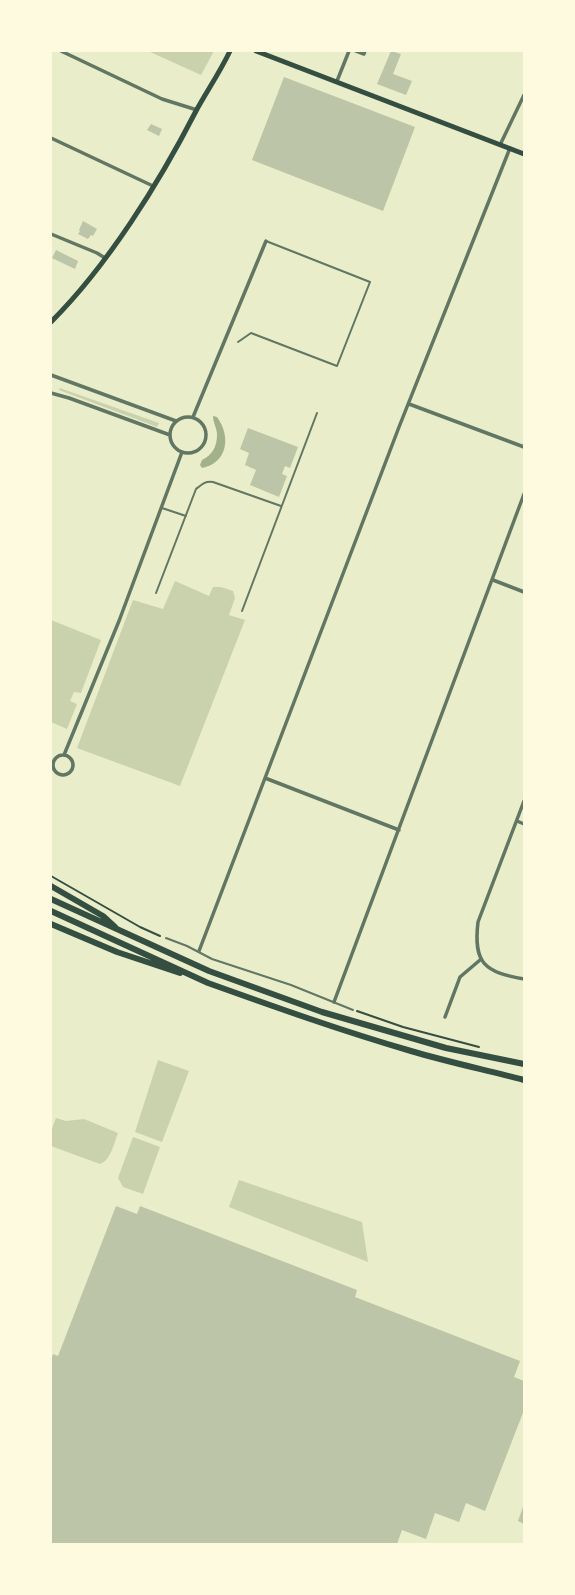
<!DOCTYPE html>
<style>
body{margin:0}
#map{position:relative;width:575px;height:1595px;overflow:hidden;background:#e9edc9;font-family:Inter,sans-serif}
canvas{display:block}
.frame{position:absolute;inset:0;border:52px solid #fefae0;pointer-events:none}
</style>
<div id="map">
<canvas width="575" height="1595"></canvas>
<div class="frame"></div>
</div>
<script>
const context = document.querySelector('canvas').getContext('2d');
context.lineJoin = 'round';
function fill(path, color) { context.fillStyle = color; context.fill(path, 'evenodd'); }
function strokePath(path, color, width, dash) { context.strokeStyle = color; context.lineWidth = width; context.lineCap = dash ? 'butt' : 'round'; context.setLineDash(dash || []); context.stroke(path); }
fill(new Path2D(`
 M148 51H214L201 75Z
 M60 388 68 391 159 423 157 427 59 390Z
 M175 581 209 596 213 587H221L233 591 235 598 229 615 245 620 180 786 77 748 133 600 163 609Z
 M51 620 101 640 81 693 74 692 70 701 77 704 67 729 51 722Z
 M158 1060 189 1071 162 1142 135 1132Z
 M56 1118 66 1121 84 1119 118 1133C114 1143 111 1160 100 1164L51 1146V1131Z
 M133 1137 160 1147 143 1194 123 1187 118 1178Z
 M239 1180 362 1222 368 1262 229 1207Z`), '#cad2ad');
fill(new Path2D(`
 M213 416 217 417C231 436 228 463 202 468L200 465 202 460C212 455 217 447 217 435 217 428 213 423 213 416Z`), '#a3b18a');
fill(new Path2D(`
 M391 51 401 54 393 74 412 81 406 95 377 84Z
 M284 77 415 127 383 211 252 160Z
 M151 124 162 129 159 136 147 130Z
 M83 221 97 229 93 236 91 235 88 239 78 234 80 231 79 230Z
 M56 250 78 261 75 269 52 258Z
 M248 428 298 447 290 468 285 466 282 474 287 476 279 497 250 485 256 470 245 465 249 453 240 449Z
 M116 1206 137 1214 140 1206 357 1290 355 1297 520 1361 514 1377 524 1381V1410L485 1511 466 1503 459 1522 435 1513 426 1539 402 1530 397 1544H51V1360L53 1354 58 1356Z
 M524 1504V1524L518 1521Z`), '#bcc5a7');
strokePath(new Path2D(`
 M51 876 140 927 160 936
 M357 1011 403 1027 479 1047`), '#344e41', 2);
strokePath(new Path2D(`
 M238 342 251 333 337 366 370 282 266 241
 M162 508 186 516
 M156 593 196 489C202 484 205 481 213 482L281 506
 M242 611 317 413
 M166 938 187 946 212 959 291 985 353 1010`), '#617663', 2);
strokePath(new Path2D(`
 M61 51 162 99 197 110
 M356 51 364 54 365 51
 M337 81 349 51
 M51 138 153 186
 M500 145 524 95
 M51 234 97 253 105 258
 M51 375 176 421
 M51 393 69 398 170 435
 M409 404 524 447
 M193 417 266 241
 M170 435a18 18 0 1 1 36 0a18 18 0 1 1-36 0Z
 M493 580 524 592
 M53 765a10 10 0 1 1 20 0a10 10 0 1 1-20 0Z
 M64 755 119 621 182 452
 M265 778 399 830
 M524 801 478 922C473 964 485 972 524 979
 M517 821 524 824
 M199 951 399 427 510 148
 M334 1002 524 494
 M445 1017 460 977 480 960`), '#617663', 3.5);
strokePath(new Path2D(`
 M256 51 524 154
 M51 322C108 265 159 183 196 111 207 91 220 72 230 51`), '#344e41', 5);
strokePath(new Path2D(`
 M51 886 103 916 115 927
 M51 899 209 971 322 1012 446 1048 524 1064
 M51 911 208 983C275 1007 342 1031 411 1051 448 1062 486 1070 524 1080
 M51 924 117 952 180 973`), '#344e41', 6);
</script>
